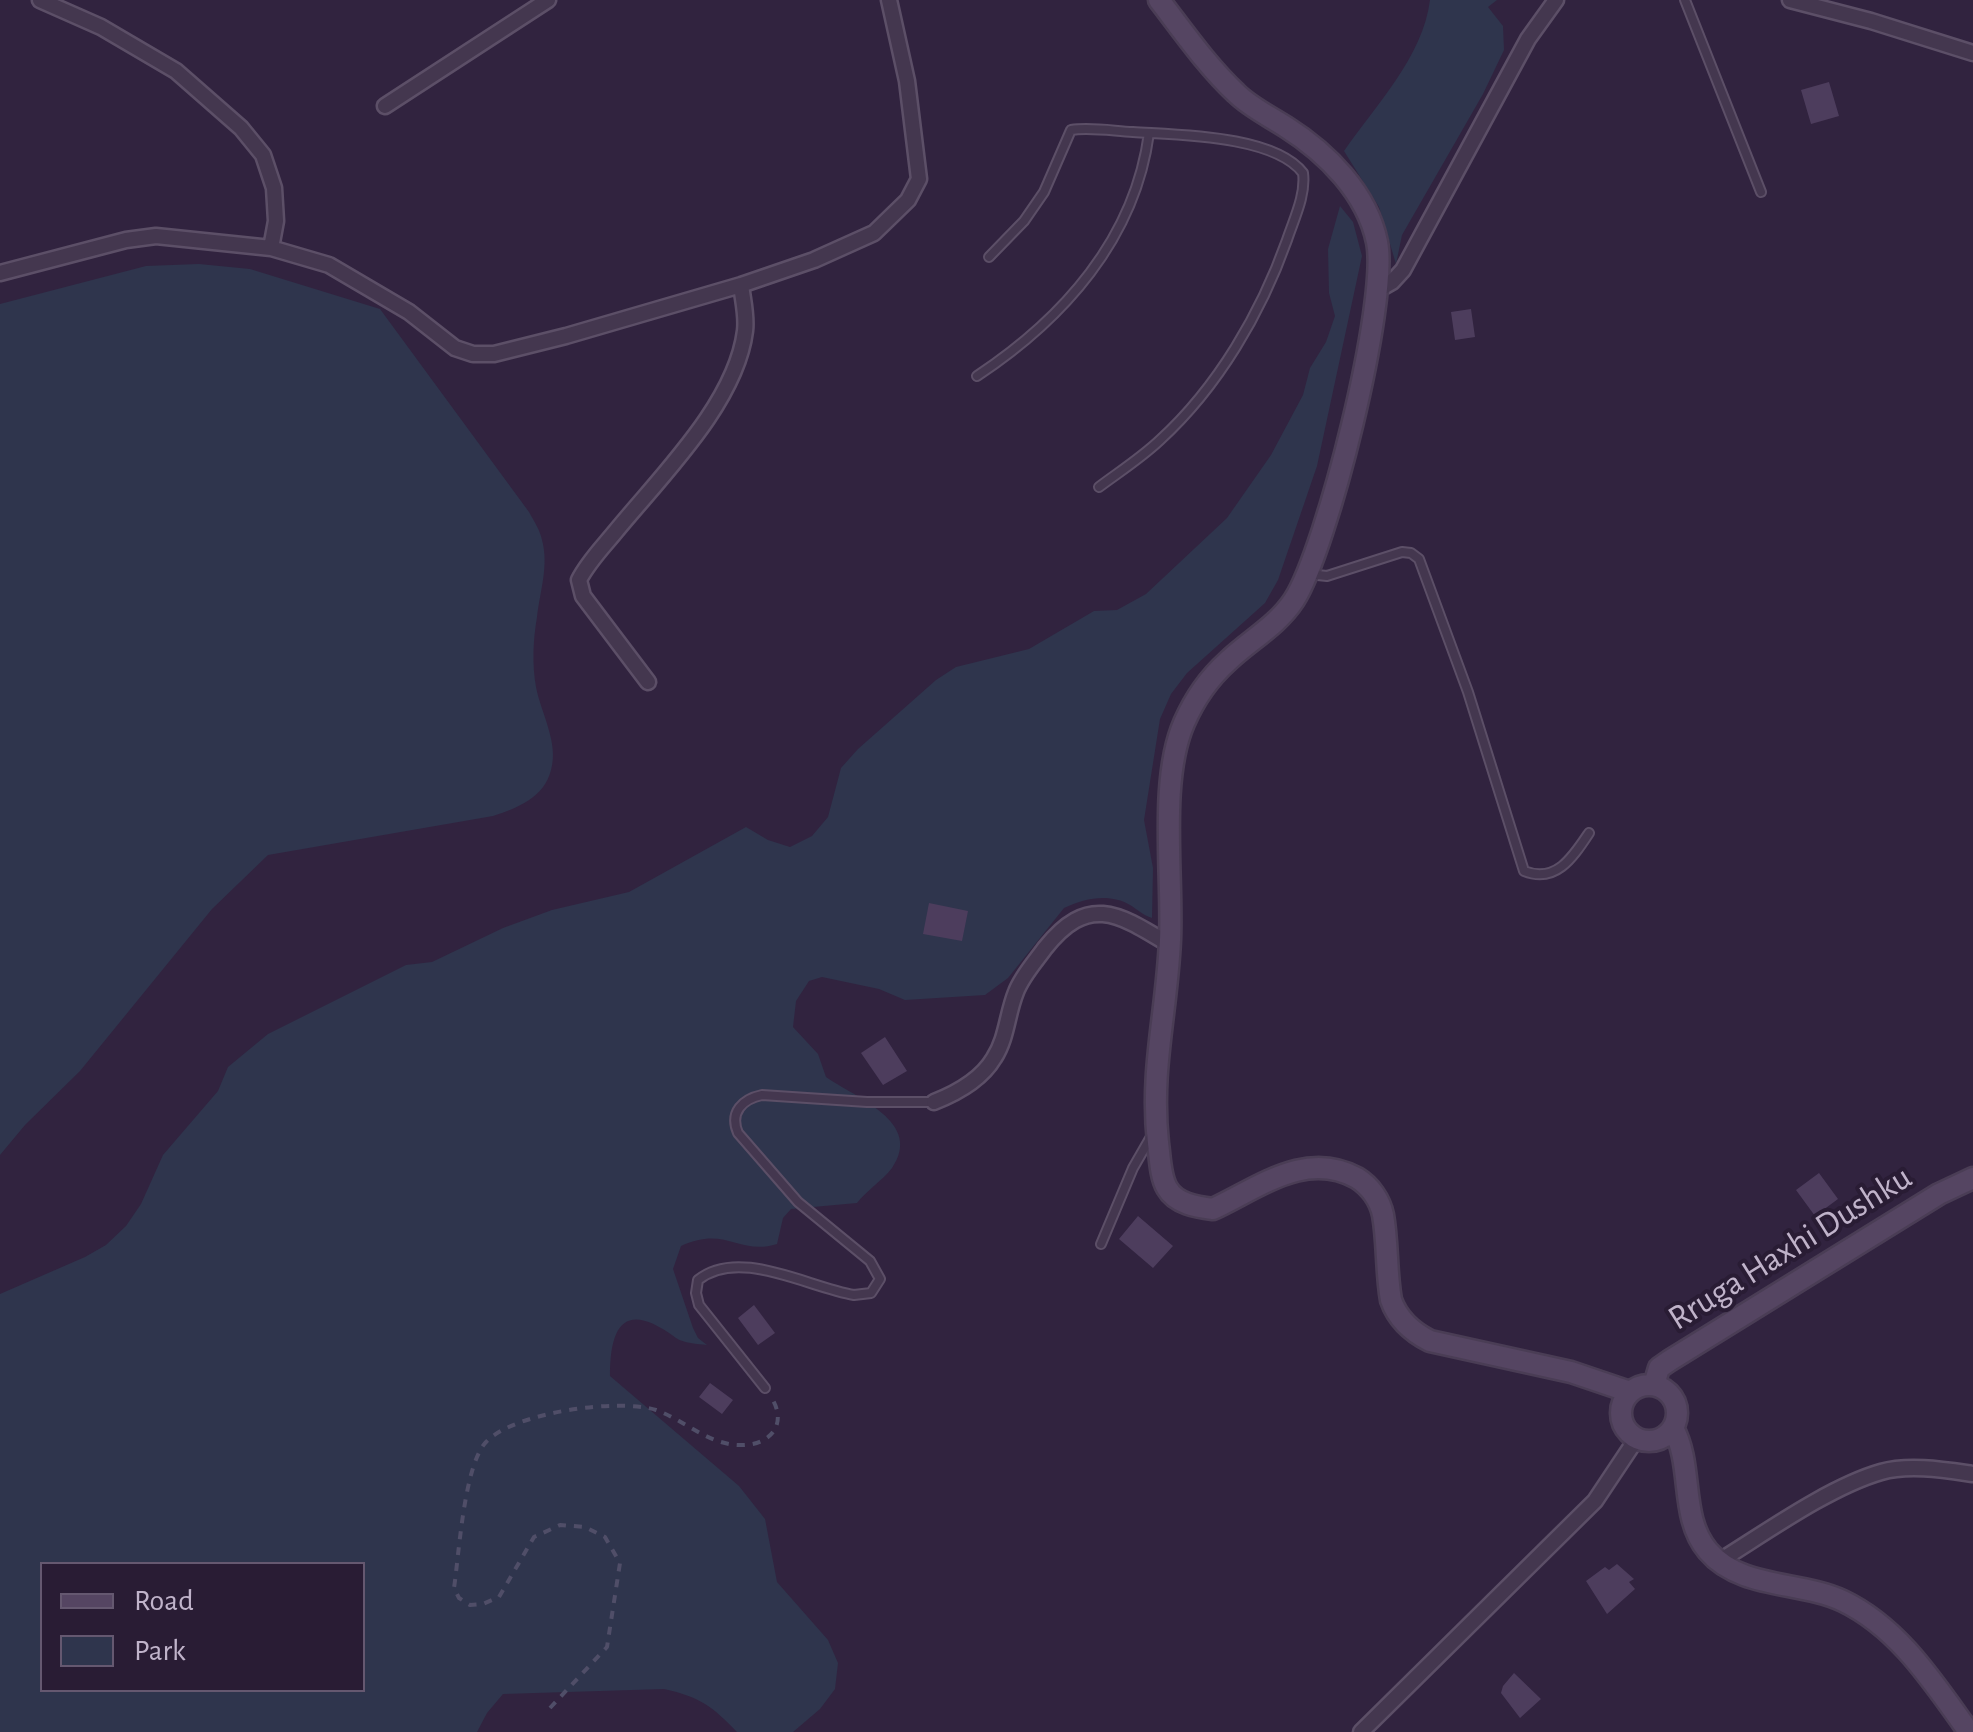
<!DOCTYPE html>
<style>
body{margin:0}
#map{position:relative;width:1973px;height:1732px;overflow:hidden;background:#31233f;font-family:"Alegreya Sans",sans-serif}
canvas{display:block}
.legend{position:absolute;left:40px;top:1562px;width:325px;height:130px;box-sizing:border-box;background:#291c34;border:2px solid #655870;margin:0;padding:12px 18px;list-style:none;font-size:30px;color:#c0b3ca}
.legend li{display:flex;align-items:center;gap:20px;height:50px}
.legend b{width:50px;border:2px solid #655870}
</style>
<div id="map">
<canvas width="1973" height="1732"></canvas>
<ul class="legend">
<li><b style="height:12px;background:#554562"></b>Road</li>
<li><b style="height:28px;background:#2f354d"></b>Park</li>
</ul>
</div>
<script>
const context = document.querySelector('canvas').getContext('2d');
context.lineJoin = 'round';
function fill(path, color) { context.fillStyle = color; context.fill(path, 'evenodd'); }
function strokePath(path, color, width, dash) { context.strokeStyle = color; context.lineWidth = width; context.lineCap = dash ? 'butt' : 'round'; context.setLineDash(dash || []); context.stroke(path); }
function write(font, color, halo, rows, align = 'center') {
  context.font = font + ' "Alegreya Sans",sans-serif'; context.lineWidth = 8; context.setLineDash([]); context.textBaseline = 'middle'; context.strokeStyle = halo; context.fillStyle = color; for (const [text, x, y, turn = 0] of rows) {
    context.save(); context.translate(x, y); context.rotate((+turn || 0) * Math.PI / 180); context.textAlign = isNaN(turn) ? turn : align; if (halo) context.strokeText(text, 0, 0); context.fillText(text, 0, 0); context.restore();
  }
}
fill(new Path2D(`
 M1430 0H1497L1488 7 1503 26 1504 50 1483 94 1402 235 1396 264 1379 207 1344 151C1375 106 1423 57 1430 0Z
 M1340 206 1353 222 1362 256 1317 466 1278 580 1265 603 1187 673 1171 694 1160 719 1144 820 1153 868 1152 918C1143 915 1138 910 1130 905 1110 893 1085 898 1064 908L1008 978 985 995 905 1000 879 989 822 977 809 981 796 1001 793 1027 818 1054 826 1077C856 1098 924 1122 892 1168 882 1181 867 1190 857 1203L791 1209 783 1218 777 1244C739 1256 726 1225 681 1246L673 1269 693 1328 698 1338 707 1345C698 1344 683 1343 676 1338 629 1303 610 1319 610 1376L739 1486 765 1519 777 1582 828 1640 838 1663 835 1689 820 1709 793 1732H737C712 1706 700 1697 664 1689L503 1694 487 1713 477 1732H0V1294L85 1257 106 1245 126 1226 141 1204 163 1155 218 1091 228 1067 268 1034 406 965 432 962 503 928 552 910 629 892 746 827 768 840 790 847 812 836 828 817 841 768 858 749 936 680 956 667 1029 649 1094 611 1117 610 1146 594 1227 518 1271 455 1303 395 1310 368 1326 342 1335 316 1329 293 1328 249ZM42 1564H362V1690H42Z
 M199 264 250 269 380 309 529 512C534 521 540 530 542 540 549 566 540 591 537 617 533 640 532 664 536 687 541 713 559 743 551 770 544 798 517 808 493 816L268 855 212 909 80 1071 25 1125 0 1155V304L146 266Z`), '#2f354d');
fill(new Path2D(`
 M1829 82 1839 116 1811 124 1801 90Z
 M1471 309 1475 337 1455 340 1451 312Z
 M929 903 968 911 962 941 923 934Z
 M885 1037 907 1071 883 1085 861 1053Z
 M1819 1173 1838 1199 1815 1216 1796 1190Z
 M1138 1216 1173 1246 1153 1268 1119 1239Z
 M754 1305 775 1333 758 1345 738 1318Z
 M710 1383 733 1400 722 1414 699 1397Z
 M1617 1564 1634 1579 1629 1582 1635 1589 1607 1614 1586 1581 1605 1567 1609 1570Z
 M1514 1673 1541 1699 1520 1718 1501 1693 1503 1686Z`), '#4d3d5d');
const lane = new Path2D(`
 M1685 0 1761 192
 M989 257 1024 221 1044 192 1071 130C1090 127 1113 131 1133 132 1177 135 1274 135 1303 173 1306 195 1294 219 1287 240 1261 313 1218 387 1160 440 1141 458 1119 472 1099 487
 M977 376C1063 319 1135 239 1149 133
 M1308 574 1327 576 1402 552 1411 553 1419 559 1468 692 1524 871C1556 884 1573 857 1589 833
 M1101 1244 1133 1168 1152 1135
 M765 1388 699 1305 696 1293 698 1280C739 1247 807 1287 854 1295L871 1293 880 1279 870 1261 798 1202 738 1133C729 1112 743 1099 762 1095L867 1102H934`);
const street = new Path2D(`
 M40 0 101 27 176 71 241 128 263 155 274 188 276 221 271 248
 M1790 0 1871 21 1973 53
 M385 106 548 0
 M0 273 126 240 156 236 271 248 329 265 409 312 455 348 473 354H494L566 336 741 285 814 260 874 233 908 200 919 179 907 81 889 0
 M1378 290 1392 282 1403 270 1528 39 1556 0
 M648 682 583 596 579 580C588 562 603 547 616 531 661 476 736 403 745 331 747 316 743 301 741 285
 M934 1102C957 1093 981 1080 994 1058 1007 1038 1007 1014 1016 992 1022 976 1035 962 1045 948 1089 893 1119 914 1170 945
 M1718 1562C1765 1533 1829 1487 1881 1472 1909 1464 1945 1470 1973 1474
 M1361 1732 1595 1501 1637 1438`);
const secondary = new Path2D(`
 M1159 0C1183 31 1207 66 1236 93 1250 107 1269 116 1286 127 1327 153 1367 193 1377 242 1389 301 1327 549 1294 600 1277 626 1250 640 1228 661 1209 678 1194 700 1184 723 1159 780 1173 876 1170 940 1167 1012 1150 1069 1158 1143 1160 1157 1160 1176 1167 1188 1176 1204 1197 1207 1213 1209 1260 1187 1306 1150 1357 1178 1370 1186 1380 1200 1383 1215 1388 1243 1386 1272 1391 1300 1398 1320 1412 1332 1430 1341L1571 1372 1630 1392
 M1654 1385 1659 1368 1669 1361 1939 1194 1973 1178
 M1621 1413a28 28 0 1 1 56 0a28 28 0 1 1-56 0Z
 M1673 1428C1694 1466 1679 1517 1708 1551 1740 1589 1801 1581 1843 1601 1899 1628 1933 1682 1969 1732`);
strokePath(lane, '#5c4f67', 12);
strokePath(street, '#5c4f67', 19);
strokePath(secondary, '#4a3d55', 25);
strokePath(new Path2D(`
 M550 1708 607 1647 620 1563 605 1537 585 1527 560 1525 534 1537 499 1597 483 1604 470 1605 459 1598 454 1588C459 1555 464 1463 487 1441 516 1412 619 1398 656 1410 684 1420 709 1445 740 1445 769 1446 789 1425 771 1397`), '#504e68', 4, [8, 8]);
strokePath(lane, '#44374f', 8);
strokePath(street, '#44374f', 14);
strokePath(secondary, '#554562', 20);
write('35px', '#c0b3ca', '#291c34', [
 ["Rruga Haxhi Dushku",1790,1248,-32]
]);
</script>
